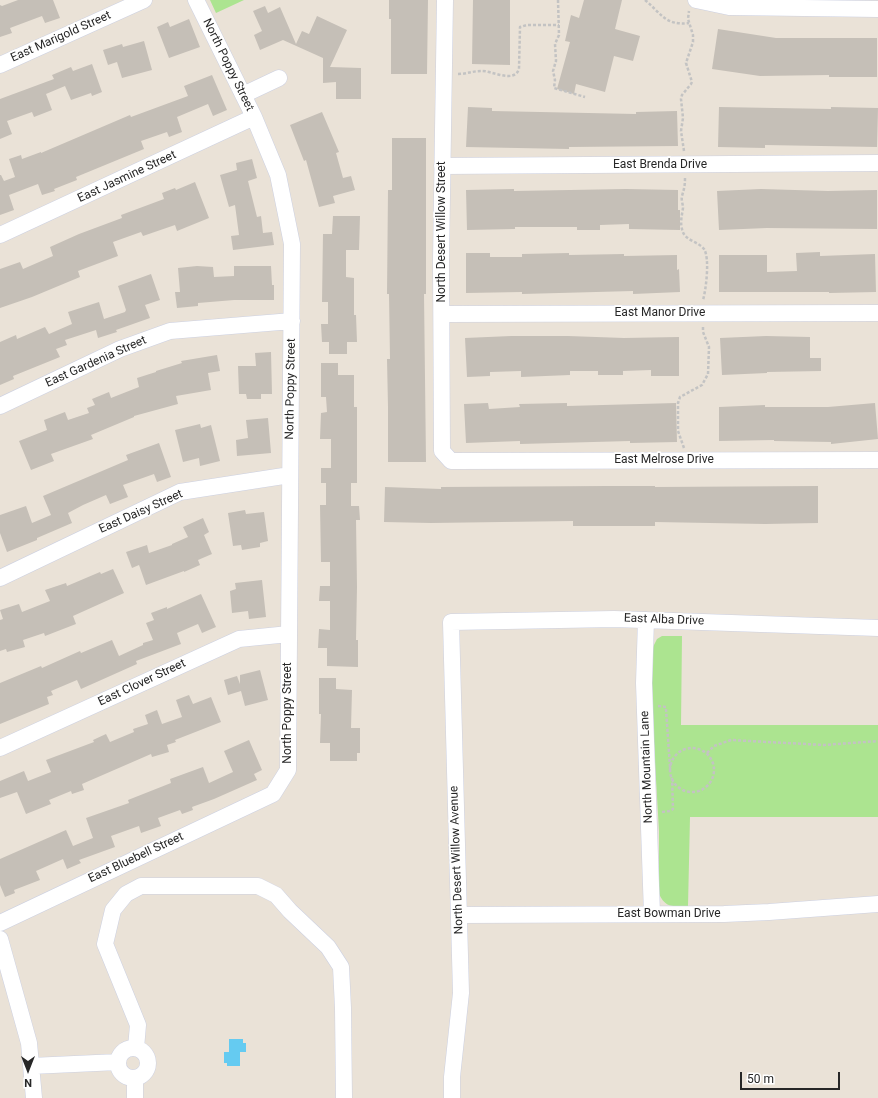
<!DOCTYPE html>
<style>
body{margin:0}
#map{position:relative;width:878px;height:1098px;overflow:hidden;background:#eae2d7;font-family:Roboto,sans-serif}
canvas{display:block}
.north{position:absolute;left:8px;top:1050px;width:40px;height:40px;-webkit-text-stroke:3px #fff;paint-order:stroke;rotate:180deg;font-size:11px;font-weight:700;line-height:16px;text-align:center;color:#272727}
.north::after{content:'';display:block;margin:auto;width:14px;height:18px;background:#272727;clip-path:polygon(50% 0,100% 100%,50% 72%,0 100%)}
.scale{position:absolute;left:740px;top:1072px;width:100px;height:18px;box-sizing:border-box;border:2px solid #272727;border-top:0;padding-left:5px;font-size:12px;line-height:14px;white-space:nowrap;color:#272727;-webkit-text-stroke:3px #fff;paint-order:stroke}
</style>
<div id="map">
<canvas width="878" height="1098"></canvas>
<div class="north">N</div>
<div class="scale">50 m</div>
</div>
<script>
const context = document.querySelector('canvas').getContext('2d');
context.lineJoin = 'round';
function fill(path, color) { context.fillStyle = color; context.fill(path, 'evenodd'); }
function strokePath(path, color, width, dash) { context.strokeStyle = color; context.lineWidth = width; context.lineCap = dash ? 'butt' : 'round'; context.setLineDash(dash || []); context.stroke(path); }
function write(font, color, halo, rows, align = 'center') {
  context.font = font + ' Roboto,sans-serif'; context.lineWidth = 3.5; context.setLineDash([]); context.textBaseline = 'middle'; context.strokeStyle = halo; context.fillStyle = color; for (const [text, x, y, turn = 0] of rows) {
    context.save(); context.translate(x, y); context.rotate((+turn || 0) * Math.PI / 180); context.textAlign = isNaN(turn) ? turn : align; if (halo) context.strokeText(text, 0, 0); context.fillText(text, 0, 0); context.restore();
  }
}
fill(new Path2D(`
 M210 0H244L216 13Z
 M662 636H682L681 725H878V817H690L688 906C674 906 666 909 659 894V831L651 693 653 647 657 639Z`), '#ace490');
fill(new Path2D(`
 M229 1039H243V1043H246V1052H240V1066H227V1063H224V1052H229Z`), '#65cbf1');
fill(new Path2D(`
 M18 0H53L60 18 45 23 42 16 10 28 12 33 0 37V5L2 6Z
 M389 0H428L427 74H391V19H389Z
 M473 0H510V65L472 64Z
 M584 0H622L615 29 640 36 633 61 614 56 605 92 576 84 574 94 557 89 570 42 565 41 571 15 579 18Z
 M265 6 268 13 280 7 296 44 302 31 309 34 317 16 347 30 330 67 361 68V99H336V82L323 83V58L283 40 260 50 254 35 262 31 253 11Z
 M189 19 200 47 169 58 157 27 168 22 170 27Z
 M718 29 776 38H877V77H829V75L760 76 712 69Z
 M144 41 152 70 122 78 117 62 108 65 103 50 122 44 123 47Z
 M92 64 102 92 92 96 91 93 71 100 65 86 46 94 52 110 34 117 32 112 7 121 12 134 0 139V99L54 79 52 75 71 67 73 71Z
 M212 75 227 110 213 116 208 104 177 117 182 132 169 137 167 132 141 141 144 149 76 177 77 180 54 189 55 191 42 195 38 184 9 195 14 210 0 215V175H1L4 181 15 177 9 159 21 155 22 159 41 152V153L130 115 131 117 188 96 184 86Z
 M468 107 492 108V111L636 114V112L677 111 678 146 569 147V149L466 147Z
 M719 107 831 109V107L878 108 877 147 765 145V148L718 147Z
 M322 112 339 152 336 153 343 178 351 176 355 190 333 196 335 203 319 207 306 160 304 161 290 125Z
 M392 138H426V294H424L426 462H388V407L387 359H390L389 294H387L388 190H392Z
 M252 159 257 178 248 181 257 217 261 216 263 233 272 232 274 245 233 250 231 236 239 235 235 205 229 207 220 175 237 170 236 163Z
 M195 182 209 218 177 231 175 225 143 236 141 232 113 242 118 256 78 271 80 277 32 297 0 308V269L20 262 23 269 53 256 50 247 79 234 122 218 121 215 164 199 162 193 175 188 176 190Z
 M514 189V191L626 189 678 190V210H680V230L629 229V224L600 225V230H577V227H515V229L467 230 466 190Z
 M761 189 828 191 877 190V229L767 228 719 230 717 191Z
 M333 216H360L359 250H346V277L354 278V315H356L357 342H347V354H329V342H322L321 324H328V302H322L323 234H332Z
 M820 252V256L875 254 876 292 829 293V292H719V255H767V272L797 271 796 253Z
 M466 253H490V257H522V254L569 253V255L624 254V256L677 255V270L679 269 680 292 633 294V291L522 294V292L466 293Z
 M197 266 213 267 214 277 234 276V266H271L272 285H274V300H234L198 303V306L177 308 175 292H180L178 268Z
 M151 274 160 300 145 305 150 318 116 330 117 332 98 338 96 330 65 340 67 345 56 349 60 357 13 376 14 379 0 385V342L16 335 17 339 45 327 49 334 72 324 68 312 99 302 104 319 125 312 126 310 118 286Z
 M511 336H568L624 338 679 337V376H651V370L623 371V375H598V371H570V375L521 377V371L490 372V376L467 377 465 338Z
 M766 336 810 337V358H821V371L767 372V373L722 375 720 338Z
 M271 352 272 394H261V399H247L246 394H239L238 366H256L255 353Z
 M217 355 220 371 208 373 211 390 176 396 178 404 134 416V417L91 435 93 439 51 454 54 461 31 470 19 441 47 430 44 420 65 412 68 420 89 413 87 408 95 405 92 399 109 392 111 398 139 387 137 378 156 372V371L182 363 181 361Z
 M321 363H338V375H354V407H357V483H351V506H359L360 520H356L357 587 356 640H358V667L327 666V648H318L319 629 330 630V601H319L320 586H330V562H321L320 505H326V483H321V468H331V439H320L321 413 327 412 326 397H321Z
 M488 403 489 409 520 407 519 404 567 403V406L676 403 677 442 630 443V441L520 444V441L466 443 464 404Z
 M875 403 878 439 831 444V442L774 441V440L719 441V407L765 405V407H828Z
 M268 418 271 453 237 456 236 440 248 438 246 420Z
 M200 424 201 428 211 425 220 461 200 466 199 458 183 462 175 430Z
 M159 443 171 477 157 482 154 474 123 485 128 497 110 504 106 495 83 505 68 513 72 523 37 538V540L7 552 0 533V515L26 506 32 523 51 515 43 496 128 460 126 455Z
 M607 486H655V487L818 486V523L765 524 655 522V526H573V521L431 523 384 522 385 487 441 489V487Z
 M245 510 246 514 264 512 268 541 260 543V547L242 550 241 545 233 546 228 513Z
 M203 518 209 532 204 535 212 554 198 560 200 565 184 572V571L146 585 139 565 132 568 126 552 147 545 149 553 172 545V544L188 537 183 527Z
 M113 569 124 593 73 616 76 624 45 636 44 633 23 640 25 647 7 652 6 649 0 651V620L3 619 0 610 19 604 22 612 50 601 45 590 66 583 67 586 100 572 101 574Z
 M262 580 266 617 249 619 248 611 232 613 230 591 236 589 235 583Z
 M201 594 216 627 202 633 198 624 177 633 181 644 136 661 137 664 81 689 77 680 51 691 53 695 47 697 49 704 0 724V683L41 666 42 668 80 651 81 653 112 640 119 656 143 645V643L153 640 146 623 154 620 151 613 167 607V609Z
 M260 670 268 700 245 706 241 691 228 695 224 680 237 676 240 684V675Z
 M319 678H336V689L352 690 351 728H360V753H357V761H330V743H320L321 714H319Z
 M189 695 193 704 211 697 221 722 175 740 176 742 167 745 169 752 152 757 151 754 82 784 84 790 72 794 71 791 49 800 51 804 26 814 17 792 0 798V781L24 771 28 781 51 772 46 760 94 742 93 740 106 734 110 742 134 732 133 729 148 724 145 715 157 710 162 724 182 717 176 700Z
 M249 740 262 770 254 774 257 780 214 799 192 807 193 810 182 814 180 810 158 818 161 826 141 833 139 826 111 836 115 847 79 860 81 863 67 869 63 859 36 871 40 880 14 890 15 893 5 897 0 885V859L66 830 73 846 93 838 86 818 129 803 128 800 171 783 170 779 203 767 209 783 233 772 224 751Z`), '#c5bfb7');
const minor = new Path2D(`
 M445 0 441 261 442 451 451 461 878 460
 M696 0 729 7 878 9
 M0 65 144 0
 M243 95 279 78
 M442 166 878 163
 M0 235 254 117
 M442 314 878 313
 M0 406 120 349 170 331 292 321
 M0 578 180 492 290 475
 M646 620 644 683 652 914
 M0 748 239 639 289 634
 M459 915 724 914 769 912 878 904
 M0 923 273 794 288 770 292 244 278 175 254 117 196 0
 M0 939 29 1043 34 1098
 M118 1063a15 15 0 1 1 30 0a15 15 0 1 1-30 0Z
 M136 1048 138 1025 105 944 113 910 126 894 141 886H258L276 895 290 911 328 947 341 967 343 1008 344 1098
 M31 1066 118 1062
 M135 1098V1078
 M452 1098V1077L461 993 451 622 614 619 878 628`);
strokePath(minor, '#ccd0e1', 17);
strokePath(new Path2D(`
 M558 0 559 35 555 44 556 61 553 71 555 80 554 88 585 97
 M645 0C661 13 665 26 689 23
 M458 74C466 74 473 71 481 71 491 70 514 84 519 69L520 27 527 25H559
 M684 151 681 131 683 118 681 99 682 95 691 84 692 82 686 63 693 42V35L688 19 689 11
 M685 178C685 186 684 189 682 196 681 200 683 204 683 208 682 215 680 222 682 229 684 241 698 241 704 249 710 258 706 290 703 300
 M684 448 678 431V403L680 397 702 385 708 374 709 347 703 332V327
 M658 706 666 707V709L670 767
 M670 770a22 22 0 1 1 44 0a22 22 0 1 1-44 0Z
 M707 753 714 746 731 740 824 745 878 741
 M662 812 670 811 673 809 672 777`), '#c3c3c3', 2.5, [3, 2]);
strokePath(minor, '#fff', 16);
write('12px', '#272727', '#fff', [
 ["East Marigold Street",61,37,-24],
 ["North Poppy Street",228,65,64],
 ["East Brenda Drive",660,165],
 ["East Jasmine Street",127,177,-25],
 ["North Desert Willow Street",442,232,-90],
 ["East Manor Drive",660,313],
 ["East Gardenia Street",96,362,-24],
 ["North Poppy Street",291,389,-89],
 ["East Melrose Drive",664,460],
 ["East Daisy Street",141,512,-24],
 ["East Alba Drive",664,620,2],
 ["East Clover Street",142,683,-25],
 ["North Poppy Street",288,713,-90],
 ["North Mountain Lane",647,767,-92],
 ["East Bluebell Street",136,858,-25],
 ["North Desert Willow Avenue",457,860,-92],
 ["East Bowman Drive",669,914]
]);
</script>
